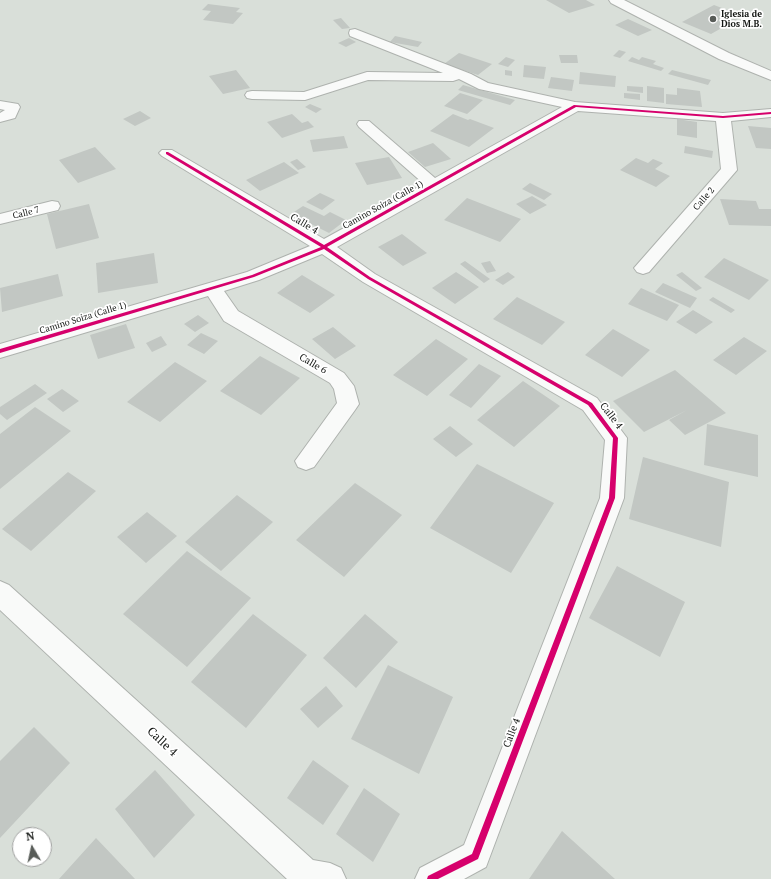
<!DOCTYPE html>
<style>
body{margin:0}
#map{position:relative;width:771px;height:879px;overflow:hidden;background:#d9dfd9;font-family:"PT Serif",serif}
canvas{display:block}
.north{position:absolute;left:12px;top:827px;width:40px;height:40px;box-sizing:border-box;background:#fff;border:1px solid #a1a2a1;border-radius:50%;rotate:351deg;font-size:11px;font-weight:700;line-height:16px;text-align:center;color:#131613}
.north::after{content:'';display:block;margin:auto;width:14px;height:18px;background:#585c58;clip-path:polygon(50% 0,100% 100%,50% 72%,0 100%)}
</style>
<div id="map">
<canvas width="771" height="879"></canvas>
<div class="north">N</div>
</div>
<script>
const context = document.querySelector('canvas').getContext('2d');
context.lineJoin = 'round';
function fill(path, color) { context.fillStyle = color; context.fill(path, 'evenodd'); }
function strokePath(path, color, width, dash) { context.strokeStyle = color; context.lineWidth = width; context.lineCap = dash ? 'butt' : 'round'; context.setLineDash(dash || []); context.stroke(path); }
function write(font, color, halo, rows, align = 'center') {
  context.font = font + ' "PT Serif",serif'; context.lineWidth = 3.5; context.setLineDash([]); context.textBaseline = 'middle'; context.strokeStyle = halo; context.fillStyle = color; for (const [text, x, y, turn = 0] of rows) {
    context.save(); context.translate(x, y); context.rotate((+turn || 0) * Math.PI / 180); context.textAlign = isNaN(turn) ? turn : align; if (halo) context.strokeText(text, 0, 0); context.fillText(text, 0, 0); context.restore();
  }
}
fill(new Path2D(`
 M546 0H586L595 5 569 13Z
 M208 4 240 8 236 12 243 13 233 24 203 20 211 11 202 10Z
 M714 5 743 16 711 34 682 22Z
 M341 18 350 28 342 29 333 20Z
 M628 19 652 30 638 36 615 25Z
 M395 36 422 42 418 47 390 42Z
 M349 38 356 42 346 47 338 43Z
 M619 50 626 52 620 58 613 56Z
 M459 53 492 64 478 75 444 64Z
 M559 55H577L578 63H561Z
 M506 57 515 60 508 67 498 64Z
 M632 57 639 60 642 57 656 61 653 64 664 68 661 71 628 61Z
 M524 65 546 67 544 79 523 77Z
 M236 70 250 88 223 94 209 76Z
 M505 70 512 71V76L505 75Z
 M672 70 711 80 708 85 668 74Z
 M580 72 616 76 615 87 579 84Z
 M551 77 574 80 572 91 548 88Z
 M463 85 515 100 510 105 458 90Z
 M627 86 643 87V93L627 91Z
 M647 86 664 88V103L647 101Z
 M677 88 700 91 702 107 666 104V94L677 95Z
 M460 93 483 100 467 114 444 106Z
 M624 93 640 94V100L624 98Z
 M310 104 322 109 316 113 305 107Z
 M140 111 151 118 135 126 123 119Z
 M292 114 302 123 308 121 314 127 282 138 267 122Z
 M453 114 468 120 470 119 494 128 469 147 430 131Z
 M677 119 697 122V138L677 135Z
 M748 126 771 128V149L756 148Z
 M344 136 348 148 313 152 310 140Z
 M433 143 451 159 425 167 408 152Z
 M685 146 713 151 712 158 684 153Z
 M95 147 116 169 78 183 59 160Z
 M389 157 402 178 367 185 355 163Z
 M636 158 648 163 653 159 663 163 655 169 670 176 656 187 620 170Z
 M297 159 306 167 298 170 290 162Z
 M284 162 299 173 260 191 246 180Z
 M530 183 552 194 544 200 522 189Z
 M320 193 335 200 322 210 306 202Z
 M532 196 547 205 530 214 516 204Z
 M467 198 521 219 500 242 444 220Z
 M720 199 756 201 759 209H771V226L729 225Z
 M89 204 99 238 56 249 47 214Z
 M303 206 324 216 330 212 346 220 329 233 291 214Z
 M402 234 427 253 403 266 378 247Z
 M154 253 158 283 98 293 96 263Z
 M724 258 769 280 749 300 704 277Z
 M465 261 490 279 484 283 460 264Z
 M490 261 496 271 487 273 481 263Z
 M456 272 479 287 455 304 432 288Z
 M508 272 515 277 503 285 495 280Z
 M682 272 702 288 696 291 676 275Z
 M58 274 63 296 2 312 0 288Z
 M302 275 335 295 310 313 277 293Z
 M663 283 697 298 690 308 655 292Z
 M641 288 679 305 667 321 628 304Z
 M517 297 565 322 542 345 493 319Z
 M713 297 735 310 731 313 709 300Z
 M693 310 713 322 696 334 676 322Z
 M198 315 209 323 195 332 184 324Z
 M126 324 135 348 98 359 90 335Z
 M333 327 356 346 335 359 312 339Z
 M613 329 650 350 622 377 585 355Z
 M201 333 218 341 204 354 187 345Z
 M161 336 167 345 152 352 146 343Z
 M744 337 767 351 736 375 713 360Z
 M436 339 468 359 427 396 393 375Z
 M260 356 300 378 261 415 220 391Z
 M175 362 207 381 160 422 127 402Z
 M479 364 501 376 471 408 449 395Z
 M675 370 726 413 685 435 669 420 687 410 644 432 613 401Z
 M523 381 560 406 514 447 477 420Z
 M35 384 47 393 7 420 0 414V407Z
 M62 389 79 401 63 412 47 399Z
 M35 407 71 431 0 489V434Z
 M707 424 758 435V477L704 465Z
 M450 426 473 444 456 457 433 439Z
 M643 457 729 482 721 547 629 519Z
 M477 464 554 503 511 573 430 528Z
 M68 472 96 491 31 551 2 529Z
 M355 483 402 515 344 577 296 540Z
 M237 495 273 522 221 571 185 542Z
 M147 512 177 536 146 563 117 537Z
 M187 551 251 598 187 667 123 614Z
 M617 566 685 602 660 657 589 618Z
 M253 614 307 655 246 728 191 682Z
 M365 614 398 642 356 688 323 658Z
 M388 665 453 697 419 774 351 739Z
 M326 686 343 706 318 728 300 709Z
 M34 727 70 763 0 838V761Z
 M313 760 349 786 323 825 287 798Z
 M155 770 195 815 154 858 115 809Z
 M364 788 400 814 373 862 336 834Z
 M562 831 615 879H529Z
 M96 838 135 879H59Z`), '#c2c7c3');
const minor = new Path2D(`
 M355 29 471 74 488 83 575 102 723 113 771 109V117L731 121 737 170 649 272 643 274 637 272 634 268 721 169 716 121 578 111 337 247 375 274 597 398 627 438 624 498 486 867 464 879H415L420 868 464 845 600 498 605 440 583 410 363 282 322 254 259 280 224 291 238 311 344 373 354 386 359 404 355 410 314 467 306 470 298 467 295 461 337 403 334 389 330 383 224 321 208 296 0 358V344L247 272 310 246 162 156 159 153 162 150H172L324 239 424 184 359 127 357 124 359 121H369L435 178 562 107 479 89 459 79 453 81 368 80 305 100 252 99 247 98 245 95 247 92 252 91 304 92 367 72 443 73 350 36 349 33 350 30Z
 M0 101 18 104 20 107 15 118 0 122V113L5 110 0 109Z
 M52 201 58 202 60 206 58 210 0 224V214Z
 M0 581 9 585 313 860 330 863 341 868 346 879H287L0 610Z`);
const tertiary = new Path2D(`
 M609 0H624L729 53 771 71V80L719 59 611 3Z`);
strokePath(minor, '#aeb2ae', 2);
strokePath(tertiary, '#aeb2ae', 2);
fill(minor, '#f9faf9');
fill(tertiary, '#f9faf9');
fill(new Path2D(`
 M574 105 723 116 771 112V114L723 118 576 107 327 247 370 277 592 403 618 438 615 498 478 859 438 879H427L428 876 472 854 609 498 613 438 588 405 368 279 324 249 254 277 0 353V349L252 275 321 247 166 154V152H168L324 245Z`), '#d6006c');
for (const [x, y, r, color] of [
 [713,19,4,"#585c58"]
]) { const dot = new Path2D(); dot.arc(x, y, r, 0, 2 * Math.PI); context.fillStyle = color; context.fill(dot); strokePath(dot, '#fff', 1.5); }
write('bold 9px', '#131613', '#fff', [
 ["Iglesia de",721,14],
 ["Dios M.B.",721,24]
], 'left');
write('9px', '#131613', '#fff', [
 ["Calle 2",704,199,-49],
 ["Camino Soiza (Calle 1)",383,205,-29],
 ["Calle 7",26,213,-14],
 ["Camino Soiza (Calle 1)",83,318,-17]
]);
write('10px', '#131613', '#fff', [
 ["Calle 4",304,224,31],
 ["Calle 6",313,364,30],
 ["Calle 4",611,416,52],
 ["Calle 4",512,733,-69]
]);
write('12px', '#131613', '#fff', [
 ["Calle 4",162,742,43]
]);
</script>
